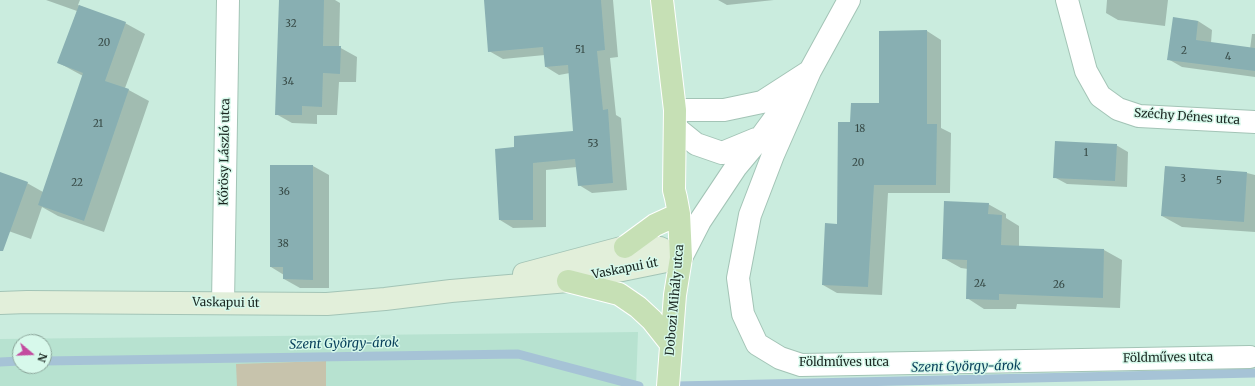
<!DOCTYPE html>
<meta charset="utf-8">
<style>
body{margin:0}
#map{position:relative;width:1255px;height:386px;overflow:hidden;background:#caecde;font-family:Merriweather,serif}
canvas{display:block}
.north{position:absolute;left:12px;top:334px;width:40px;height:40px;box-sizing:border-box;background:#d7f9eb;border:1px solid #8ba59a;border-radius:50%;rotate:109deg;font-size:11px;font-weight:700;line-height:16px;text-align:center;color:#1a2721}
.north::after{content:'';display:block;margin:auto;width:14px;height:18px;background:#c34b9f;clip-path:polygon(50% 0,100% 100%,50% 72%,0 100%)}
</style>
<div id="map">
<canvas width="1255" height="386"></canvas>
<div class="north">N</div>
</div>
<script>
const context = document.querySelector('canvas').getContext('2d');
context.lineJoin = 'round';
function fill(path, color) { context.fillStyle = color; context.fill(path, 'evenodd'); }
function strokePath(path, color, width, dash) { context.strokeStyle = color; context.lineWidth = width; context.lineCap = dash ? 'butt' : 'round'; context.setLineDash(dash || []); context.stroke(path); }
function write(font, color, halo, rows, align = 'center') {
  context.font = font + ' Merriweather,serif'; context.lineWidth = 3; context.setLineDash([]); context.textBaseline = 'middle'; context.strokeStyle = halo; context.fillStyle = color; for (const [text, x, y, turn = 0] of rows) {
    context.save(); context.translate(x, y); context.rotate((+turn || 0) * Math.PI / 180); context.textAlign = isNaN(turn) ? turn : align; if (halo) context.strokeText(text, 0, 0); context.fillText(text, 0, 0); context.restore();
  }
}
fill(new Path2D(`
 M638 332 636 386H0V339ZM20 342H44V366H20Z`), '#b7e2d0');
fill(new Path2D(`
 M326 361V386H237L236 364Z`), '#c7c3ac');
fill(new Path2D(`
 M46 0H80L78 5 125 23 145 34 125 88 149 101 104 232 58 216 42 207 31 239 0 228V173L27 183 43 192 83 76 59 63 77 11Z
 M280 0H335L340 3 339 47 357 57 356 82H339L337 115H317V124L292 123 276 114Z
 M485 0H613L618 57 610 58 616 115 621 118 627 190 592 193 579 185 577 167 546 170V227L513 228 500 220 515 148 574 132 570 73 559 75 546 67 545 55 503 59 489 51Z
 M718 0H774L727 5Z
 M1107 0H1168L1165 26 1118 20 1106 13Z
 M1174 18 1198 21 1212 30 1211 43 1250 49 1252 34H1255V77L1182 67 1168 59Z
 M927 31 941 40V128L951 133 950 193H888L882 295 837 293 823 285 838 225 851 123 880 104V32Z
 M1116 145 1128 152 1127 187 1067 184 1054 177Z
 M271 166H313L329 175V288H300L284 279V275L271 267Z
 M1165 167 1247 173 1255 175V232L1182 227 1162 216Z
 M988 204 1006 214V218L1019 226V247L1104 250 1122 260 1120 308 1017 304 1016 309H984L967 298 968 269 961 268 943 258Z`), '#0003');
strokePath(new Path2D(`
 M44 361 518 354 639 386
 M0 362 20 361
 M677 386 1255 373`), '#a6c3d6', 9);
fill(new Path2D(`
 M279 0H324L323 46H341L340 74 323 73 322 107 302 106V115H275Z
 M484 0H601L605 50 597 51 603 110 608 109 613 183 578 186 575 159 533 163V220H499L495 149 514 147V136L573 131 568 65 545 67 543 47 488 52Z
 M79 5 126 22 105 81 129 89 84 221 38 205 83 73 57 63Z
 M1173 17 1198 21 1196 40 1255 48V71L1167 60Z
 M927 30V124H937L936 185H874L868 287 822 285 825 223 837 224 838 122H850L851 103H879V31Z
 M1055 141 1117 144 1115 181 1053 178Z
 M270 165H313V280L283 279V267H270Z
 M1165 166 1247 172 1244 222 1161 216Z
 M0 172 28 182 3 251H0Z
 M944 201 989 203 988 214 1002 215 1001 245 1104 249 1103 298 999 294V300L966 299 967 260 942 259Z`), '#88afb2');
const street = new Path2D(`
 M849 0 810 71 773 155 750 215 738 278 743 314 757 344 780 358 801 365 1250 357
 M1067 0 1086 71 1100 96 1118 109 1139 116 1255 122
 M675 110H724L762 102 810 71
 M675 127 696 144 722 153 756 139
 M681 258 700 221 736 167 761 137 786 103
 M223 303 228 0`);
const secondary = new Path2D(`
 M524 274 625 247 660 248 681 258
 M0 303 27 302 327 304 385 299 451 291 568 281 681 258`);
const primary = new Path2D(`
 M662 0 675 110 674 190 676 198 679 214 681 258 675 295 668 386
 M625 247 655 225 679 214
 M568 281 619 294 638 307 652 320 671 344`);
strokePath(street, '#a3c4b6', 24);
strokePath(secondary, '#a3c4b6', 24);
strokePath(primary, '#fff', 24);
strokePath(street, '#fff', 22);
strokePath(secondary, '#e2efda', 22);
strokePath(primary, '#c6e0b5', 22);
write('10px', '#364945', null, [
 ["32",291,24],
 ["20",104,43],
 ["51",580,50],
 ["2",1184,51],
 ["4",1228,57],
 ["34",288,82],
 ["21",98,124],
 ["18",860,129],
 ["53",593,144],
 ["1",1086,153],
 ["20",858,163],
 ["3",1183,179],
 ["5",1219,181],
 ["22",77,183],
 ["36",284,192],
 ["38",283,244],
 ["24",980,284],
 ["26",1059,285]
]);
write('12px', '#1a2721', '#d7f9eb', [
 ["Széchy Dénes utca",1187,117,4],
 ["Kőrösy László utca",225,152,-89],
 ["Vaskapui út",625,269,-11],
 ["Dobozi Mihály utca",675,300,-85],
 ["Vaskapui út",226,303,1],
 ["Földműves utca",1168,358,-1],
 ["Földműves utca",844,363]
]);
write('italic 13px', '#073f5a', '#d7f9eb', [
 ["Szent György-árok",344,344,-1],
 ["Szent György-árok",966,367,-1]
]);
</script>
